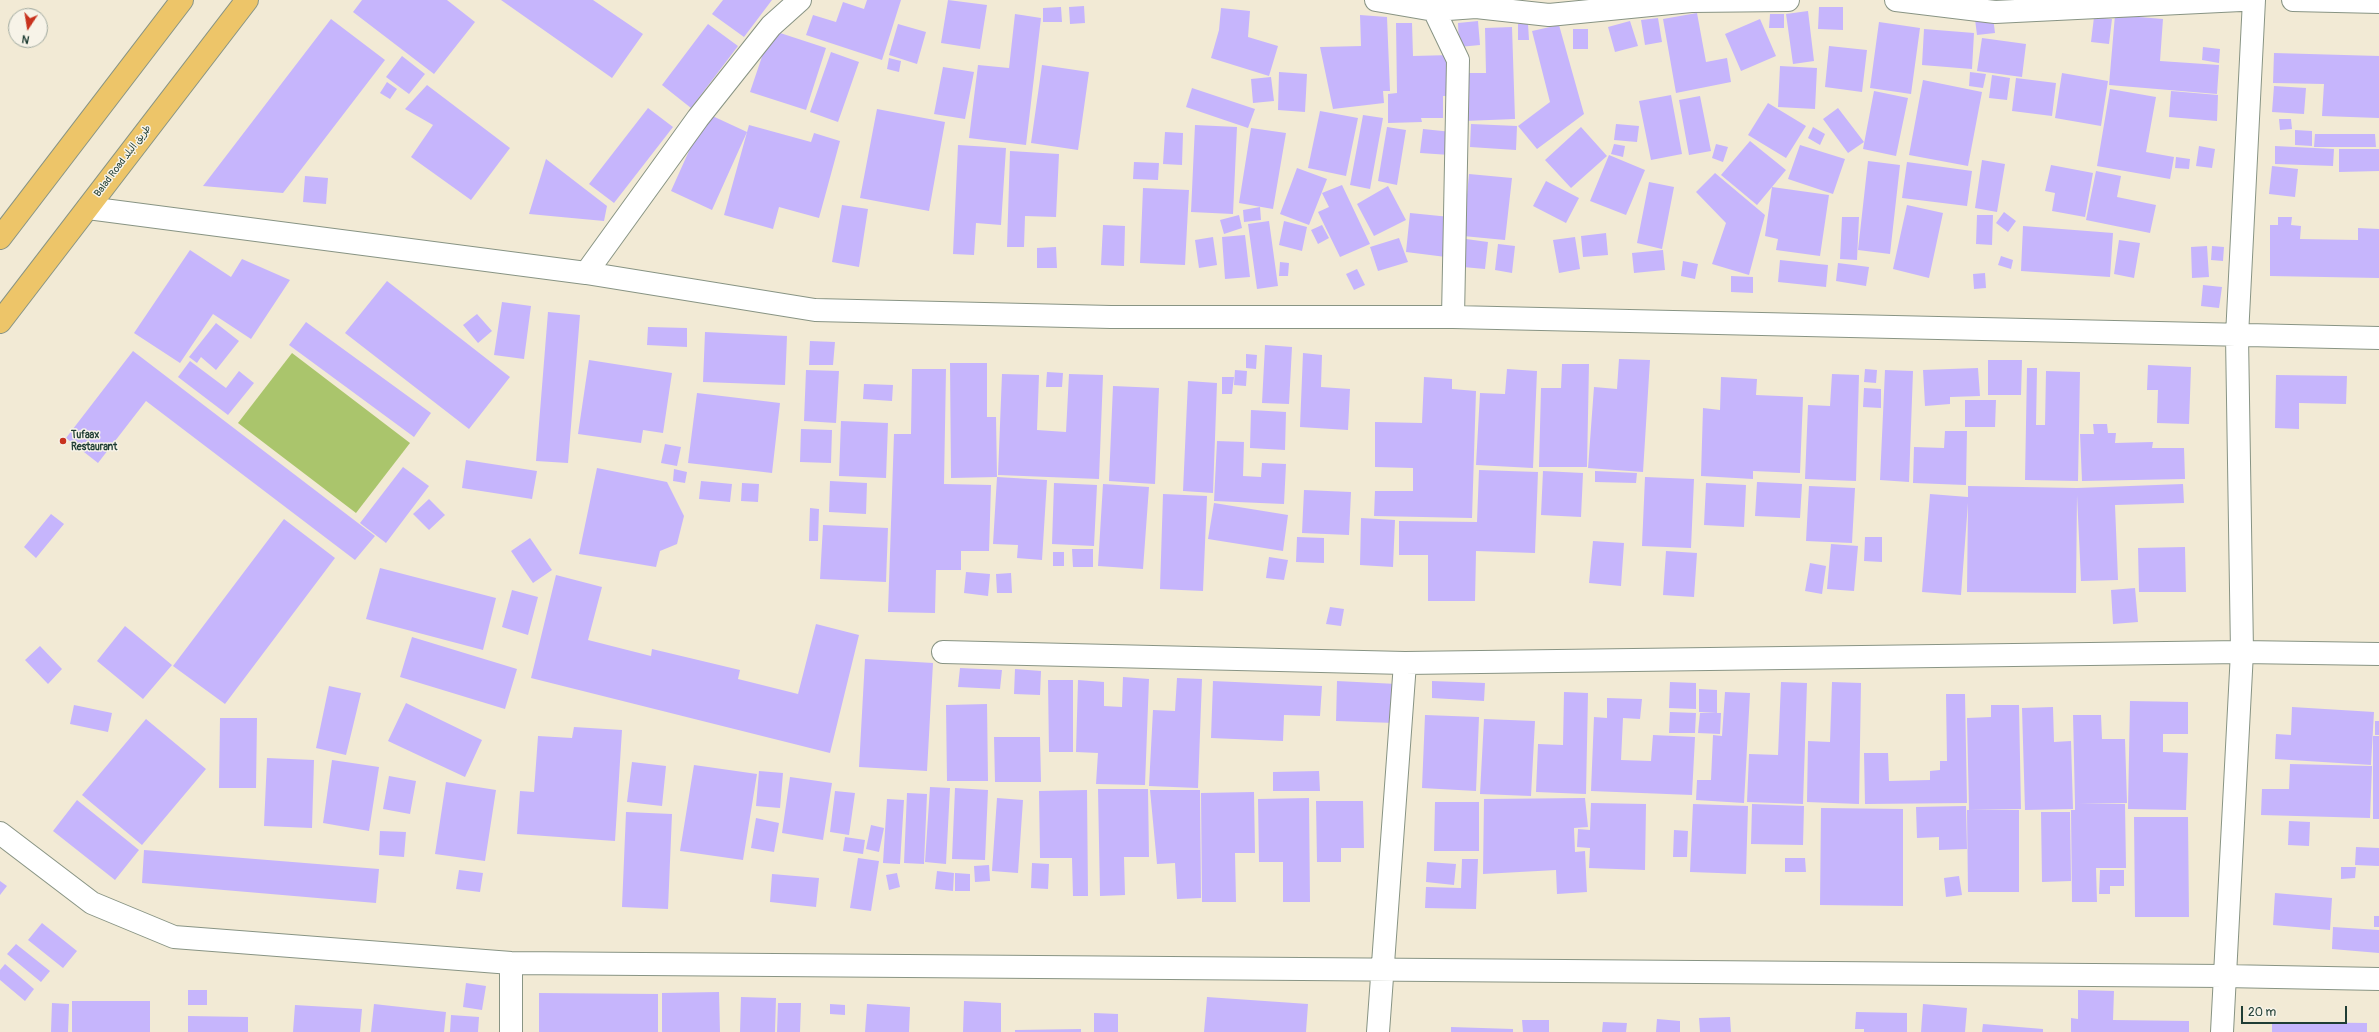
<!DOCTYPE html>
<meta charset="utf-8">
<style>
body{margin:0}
#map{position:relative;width:2379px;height:1032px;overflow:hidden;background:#f2ead5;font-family:Pangolin,sans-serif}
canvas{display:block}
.north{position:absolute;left:8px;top:8px;width:40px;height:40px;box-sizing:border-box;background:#f7f3e8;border:1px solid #a1aaa0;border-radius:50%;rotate:192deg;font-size:11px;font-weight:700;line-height:16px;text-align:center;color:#1f3d34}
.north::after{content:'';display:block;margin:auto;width:14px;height:18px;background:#c8321e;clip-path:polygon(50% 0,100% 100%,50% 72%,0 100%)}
.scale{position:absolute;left:2241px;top:1006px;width:106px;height:18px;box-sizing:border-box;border:2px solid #1f3d34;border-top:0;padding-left:5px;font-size:12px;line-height:14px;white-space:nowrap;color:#1f3d34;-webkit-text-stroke:3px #f7f3e8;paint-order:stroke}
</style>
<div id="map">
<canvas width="2379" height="1032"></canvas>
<div class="north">N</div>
<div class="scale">20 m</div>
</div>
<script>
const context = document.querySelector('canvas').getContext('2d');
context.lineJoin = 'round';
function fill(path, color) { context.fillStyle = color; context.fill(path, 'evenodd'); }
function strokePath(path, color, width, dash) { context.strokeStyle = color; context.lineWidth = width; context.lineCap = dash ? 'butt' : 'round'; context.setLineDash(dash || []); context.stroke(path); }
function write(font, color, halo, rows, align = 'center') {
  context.font = font + ' Pangolin,"Playpen Sans Arabic",sans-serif'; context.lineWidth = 3; context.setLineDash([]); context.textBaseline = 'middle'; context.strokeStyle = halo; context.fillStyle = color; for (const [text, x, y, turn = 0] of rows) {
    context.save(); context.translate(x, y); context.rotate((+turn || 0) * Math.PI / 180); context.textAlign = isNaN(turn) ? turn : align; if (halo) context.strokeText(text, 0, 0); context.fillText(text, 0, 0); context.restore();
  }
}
fill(new Path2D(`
 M292 353 410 443 356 513 238 423Z`), '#aac56c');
fill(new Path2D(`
 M362 0H447L475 22 434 74 353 12Z
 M501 0H593L643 34 612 78Z
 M723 0H772L744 37 712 14Z
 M867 0H901L882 60 806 35 813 15 836 22 843 2 864 9Z
 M948 0 987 5 980 49 941 43Z
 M1084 6 1085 23 1070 24 1069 7Z
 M1061 7 1062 22H1043V8Z
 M1819 7H1843V30L1818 29Z
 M1221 8 1250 11 1248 37 1278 46 1269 76 1211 58 1219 30Z
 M1808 11 1814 61 1793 64 1786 14Z
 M1697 13 1706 62 1727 58 1731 82 1676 93 1663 19Z
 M1015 14 1041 18 1026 145 969 138 978 65 1009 68Z
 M1770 14H1784V28H1769Z
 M1360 15 1387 17 1390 91H1383L1384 103 1333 109 1320 47 1361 46Z
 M2115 15 2163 19 2160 61 2219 65 2217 94 2109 85Z
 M1993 17 1995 33 1977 35 1975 19Z
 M2094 17 2112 19 2109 44 2091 42Z
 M1658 18 1662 42 1645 45 1641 20Z
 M331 19 385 60 283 193 203 186Z
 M1760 19 1776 56 1741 71 1725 34Z
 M1478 21 1480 45 1459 47 1458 23Z
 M1630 21 1638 46 1615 52 1608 27Z
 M1879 22 1920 28 1911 94 1870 88Z
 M1396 23H1412L1413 56 1451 55V96H1443V118H1421L1422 122 1388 123V94L1397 93Z
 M708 24 738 46 691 108 662 85Z
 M898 24 926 32 917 64 889 55Z
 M1518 24H1528L1529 40H1518Z
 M1559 25 1584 114 1537 149 1518 126 1550 102 1532 31Z
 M1512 27 1515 119 1464 121 1463 73H1486L1485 28Z
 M1573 29H1588V49H1573Z
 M1924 29 1974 33 1972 69 1922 65Z
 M771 30 826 48 806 110 750 92Z
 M1982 38 2026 44 2022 77 1977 71Z
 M1829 46 1867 50 1862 92 1825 87Z
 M2203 47 2220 49 2219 63 2202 60Z
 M831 52 859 62 838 122 810 112Z
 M2274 53 2379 56V118L2322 116 2324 84 2273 83Z
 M402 56 425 74 409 94 386 77Z
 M889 58 901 61 899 72 887 69Z
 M1042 65 1089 72 1078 150 1031 143Z
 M1780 66 1817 68 1815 109 1778 107Z
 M943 67 974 72 965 119 934 114Z
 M1279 72 1307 74 1305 112 1278 110Z
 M1970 72 1986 74 1983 88 1969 86Z
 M2062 73 2108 81 2101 126 2055 118Z
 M1992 75 2010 78 2007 100 1989 98Z
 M1271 77 1274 101 1253 103 1251 79Z
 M2016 78 2056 83 2052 116 2012 111Z
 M1923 80 1982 92 1968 166 1909 155Z
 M387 82 397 89 390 99 380 93Z
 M427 85 510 148 471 200 411 157 433 125 405 109Z
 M2274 86 2306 88 2304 114 2272 112Z
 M1192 88 1255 109 1248 128 1186 107Z
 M2110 89 2156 97 2146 152 2174 157 2170 179 2097 166Z
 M1874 91 1908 98 1896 156 1863 149Z
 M2171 91 2218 95 2217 121 2169 117Z
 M1671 95 1682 154 1651 160 1639 101Z
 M1700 96 1711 151 1689 155 1679 100Z
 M1768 103 1806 126 1786 158 1748 135Z
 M648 108 673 127 614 203 589 184Z
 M1838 108 1864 142 1848 153 1823 119Z
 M877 109 945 122 929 211 860 198Z
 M1320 111 1358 118 1346 176 1308 168Z
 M706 113 747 132 712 210 671 191Z
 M1363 115 1383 118 1370 189 1350 185Z
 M2279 119H2291L2292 129 2280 130Z
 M1471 124 1517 126 1516 150 1470 147Z
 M1616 124 1639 126 1637 142 1614 140Z
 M749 125 811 142 814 133 840 141 819 218 779 207 773 229 724 215Z
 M1195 125 1237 127 1233 214 1191 212Z
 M1387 127 1406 130 1397 185 1378 181Z
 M1581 127 1607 156 1571 188 1545 160Z
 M1813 127 1825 134 1820 145 1808 138Z
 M1251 128 1286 133 1273 209 1239 203Z
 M1423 129 1452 132 1450 155 1420 153Z
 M2295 130 2312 131V146L2295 145Z
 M1165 132 1183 133 1182 165 1163 164Z
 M2315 134H2375L2376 147H2314Z
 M1750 141 1786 170 1772 187 1829 195 1820 256 1776 250 1778 239 1765 236 1772 187 1757 205 1721 175Z
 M1614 144 1625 146 1623 157 1611 154Z
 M1716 144 1728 147 1723 162 1712 158Z
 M958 145 1006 148 1001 225 976 223 974 255 953 254Z
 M1800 145 1845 159 1833 194 1788 179Z
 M2199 146 2215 149 2212 168 2196 166Z
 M2275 146 2334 149 2333 166 2275 164Z
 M2339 149H2379V171L2339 172Z
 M1010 151 1059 154 1056 217 1025 216 1024 247H1007Z
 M1609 155 1645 170 1626 215 1590 201Z
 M2176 157 2190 159 2189 169 2175 168Z
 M546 159 607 206 604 221 529 214Z
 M1982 160 2005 164 1997 212 1975 208Z
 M1868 161 1900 165 1890 254 1858 250Z
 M1134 162 1159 163 1158 180 1133 179Z
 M1907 162 1972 171 1967 206 1902 198Z
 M2051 165 2093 173 2085 217 2052 211 2055 193 2045 191Z
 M2272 166 2298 169 2295 197 2269 194Z
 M1297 168 1327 179 1309 225 1280 214Z
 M2096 171 2121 176 2117 197 2156 205 2150 233 2086 220Z
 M1715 173 1765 215 1749 275 1712 264 1726 223 1696 192Z
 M1469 174 1512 178 1505 240 1463 236Z
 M305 176 328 178 326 204 303 202Z
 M1546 181 1579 198 1566 223 1533 206Z
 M1649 182 1674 187 1662 249 1637 243Z
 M1342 185 1370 244 1340 257 1318 212 1329 207 1322 193Z
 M1388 186 1406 220 1374 236 1357 204Z
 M1143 188 1189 190 1185 265 1140 263Z
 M842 205 868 209 859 267 832 262Z
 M1907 205 1943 213 1929 278 1893 269Z
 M1260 207 1261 220 1244 222 1243 210Z
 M2004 212 2016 221 2008 232 1996 223Z
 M1410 213 1450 217 1446 257 1406 252Z
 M1239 215 1242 228 1224 234 1220 220Z
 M1977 215H1993L1992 245 1976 244Z
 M1842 217H1859L1857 260 1840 259Z
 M2278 217H2292L2291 225 2301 226 2300 239 2358 240V228L2379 229V278L2270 276V225H2278Z
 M1269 221 1278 286 1257 289 1248 224Z
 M1284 221 1307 227 1302 251 1279 245Z
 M1103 225 1125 226 1124 266 1101 265Z
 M1322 225 1329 238 1318 244 1311 230Z
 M2023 226 2113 233 2110 277 2021 271Z
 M1606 233 1608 255 1583 257 1581 236Z
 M1245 235 1250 277 1225 279 1222 237Z
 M1213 237 1217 265 1199 268 1195 240Z
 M1575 237 1580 269 1559 273 1553 240Z
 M1399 238 1408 262 1378 271 1370 247Z
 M1466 239 1488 242 1485 269 1463 267Z
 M2119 240 2140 243 2134 278 2114 274Z
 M1498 244 1515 246 1512 273 1495 270Z
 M2207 246 2209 277 2192 278 2191 247Z
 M2212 246 2224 247 2223 261 2211 260Z
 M1056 247 1057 268H1037V248Z
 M190 250 231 277 242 259 290 280 251 339 213 314 180 363 134 333Z
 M1663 250 1665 270 1634 273 1632 253Z
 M2001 256 2013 260 2011 269 1998 265Z
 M1780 260 1828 265 1826 287 1778 282Z
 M1683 261 1698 264 1695 279 1681 276Z
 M1280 262 1289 263 1288 276H1279Z
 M1838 263 1869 267 1866 286 1836 281Z
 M1357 269 1365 285 1354 290 1346 274Z
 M1985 273 1986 288 1974 289 1973 274Z
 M1731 276 1753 277V293L1731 292Z
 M387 281 510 377 469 429 345 333Z
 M2203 285 2222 287 2219 308 2201 306Z
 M502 302 531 306 524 359 494 355Z
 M548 312 580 315 568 463 536 461Z
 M477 314 492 331 478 343 463 325Z
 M306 322 431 413 414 437 289 345Z
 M216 323 239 341 216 370 201 357 197 363 189 357Z
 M648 327 687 328V347L647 345Z
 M705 332 787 336 785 385 703 382Z
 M810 341 835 342 833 365H809Z
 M1265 345 1292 347 1289 404 1262 403Z
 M133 351 375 536 355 560 146 401 98 463 66 438Z
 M1303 353 1322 355 1321 387 1350 389 1348 430 1300 427Z
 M1246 354 1257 355 1256 369 1246 368Z
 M1619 359 1650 360 1643 472 1588 468 1594 387 1617 389Z
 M589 360 672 373 663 433 643 430 641 443 578 434Z
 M1988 360H2022L2021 395H1988Z
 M190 361 226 388 239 371 254 383 228 415 178 377Z
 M950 363H987V417H996L997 477 951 478Z
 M1562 364H1589L1587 467H1539L1541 388H1561Z
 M2148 365 2191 367 2189 424 2157 423 2158 390H2147Z
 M1978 368 1980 396 1950 397V404L1925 406 1923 370Z
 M2027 368H2037L2036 425H2045L2046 371 2080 372 2078 481 2025 480Z
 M912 369H946L944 484 991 485 989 551H961V570H936L935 613 888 612 894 434H911Z
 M1507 369 1537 371 1533 468 1476 465 1480 393 1505 394Z
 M1865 369 1877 370 1876 383 1864 382Z
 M806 370 839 371 836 423 804 421Z
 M1235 370 1247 371 1246 386 1234 385Z
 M1885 370 1913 371 1909 482 1880 480Z
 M1047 372 1063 373 1062 387H1046Z
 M1002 374 1039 375 1037 430 1066 432 1069 374 1103 375 1099 479 998 475Z
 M1832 374 1859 375 1856 481 1805 479 1808 405 1830 406Z
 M2276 375 2347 376 2346 404 2299 403V429L2275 428Z
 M1222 377H1234L1232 394H1222Z
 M1424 377 1452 379V389L1476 391 1472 518 1374 516 1375 491H1413V468L1375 467V422L1422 423Z
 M1721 377 1757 379 1756 395 1803 397 1800 473 1753 471V479L1701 476 1703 408 1720 410Z
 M1188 381 1217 383 1213 493 1183 491Z
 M864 384 893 385 892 401 863 399Z
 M1113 386 1159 388 1155 484 1109 481Z
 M1864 388 1881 389V408L1863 407Z
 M697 393 780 403 772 473 688 463Z
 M1965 400H1996L1995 427H1965Z
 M1251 410 1286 412 1285 450 1250 448Z
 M841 421 888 423 886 478 839 476Z
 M2093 424H2107L2108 433H2116L2115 443 2153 442 2152 448H2184L2185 479 2082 481 2080 434H2094Z
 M801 429 832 430 831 463 800 462Z
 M1945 431H1967L1966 485 1913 483 1914 447 1944 448Z
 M1217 441 1244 442 1243 476 1261 477 1262 463 1286 464 1284 504 1214 501Z
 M665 444 681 447 677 466 661 463Z
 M466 460 537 471 532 499 462 488Z
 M403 467 429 486 386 543 360 523Z
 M597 468 667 482 684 516 677 544 660 551 656 567 579 554Z
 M674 469 687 472 685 483 673 481Z
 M1479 470 1538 472 1535 553 1476 551 1475 601H1428V555H1399V521L1477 522Z
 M1543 471 1583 473 1581 517 1541 515Z
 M1595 471 1637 473 1636 483 1595 482Z
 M997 477 1047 480 1042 560 1017 558 1018 545 993 544Z
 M1645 477 1694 479 1691 548 1642 546Z
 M701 481 732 484 730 502 699 499Z
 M830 481 867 483 866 514 829 512Z
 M1757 482 1802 484 1800 518 1755 516Z
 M742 483 759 484 758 502 741 501Z
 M1054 483 1097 485 1094 546 1052 544Z
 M1706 483 1746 485 1744 527 1704 525Z
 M1103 484 1149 487 1143 569 1098 566Z
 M2183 484 2184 503 2115 505 2118 580 2081 581 2077 495 2076 593 1967 592 1968 503 1961 595 1922 592 1930 494 1968 497V486L2077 488Z
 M1809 486 1855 488 1852 543 1806 541Z
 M1304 490 1351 492 1349 535 1302 533Z
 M1163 494 1207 496 1203 591 1160 589Z
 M429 499 445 515 429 530 413 514Z
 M1214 503 1288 515 1283 551 1208 539Z
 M810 508 819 509 818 541H809Z
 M51 514 64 524 36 558 24 547Z
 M1361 518 1395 520 1393 567 1360 565Z
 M284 519 335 558 225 704 173 666Z
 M823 525 888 528 886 582 820 579Z
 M1297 537 1324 538V563L1296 562Z
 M1865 537H1882V562L1864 561Z
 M530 538 552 570 533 583 511 551Z
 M1593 541 1624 543 1621 586 1589 583Z
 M1831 544 1858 546 1854 591 1827 589Z
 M2185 547 2186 592H2139L2138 548Z
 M1072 549H1093V567H1073Z
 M1666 551 1697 553 1694 597 1663 595Z
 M1053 552H1064V566H1053Z
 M1269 557 1288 560 1284 580 1266 578Z
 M1810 563 1826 566 1822 594 1805 591Z
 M380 568 496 598 483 650 366 619Z
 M966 572 990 574 988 596 964 593Z
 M1011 573 1012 593H997L996 574Z
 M556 575 602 587 588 640 651 656 652 649 740 670 738 679 798 694 816 624 859 635 830 753 531 678Z
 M2135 588 2138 622 2113 624 2111 590Z
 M512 590 538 597 528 635 502 627Z
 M1330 607 1344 609 1341 626 1326 624Z
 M125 626 172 665 143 699 97 661Z
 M412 637 517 669 505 709 400 677Z
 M40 646 62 669 48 684 25 660Z
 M865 659 933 663 927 771 859 767Z
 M960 668 1002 670 1000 689 958 687Z
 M1015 669 1041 671 1040 695 1014 694Z
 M1123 677 1149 679 1145 785 1096 784 1098 753 1076 752 1078 680 1104 682V706L1122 707Z
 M1177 678 1202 679 1198 788 1149 786 1153 710 1175 711Z
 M1048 680H1073V752H1049Z
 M1213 681 1322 686 1320 716 1284 715 1283 741 1211 738Z
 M1337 681 1397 684 1395 723 1336 721Z
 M1432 681 1485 683 1484 701 1432 698Z
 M1670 682 1696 683V709L1669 708Z
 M1781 682 1807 683 1803 804 1747 802 1749 754 1778 755Z
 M1832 682 1861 683 1859 804 1807 802 1808 741 1830 742Z
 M329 686 361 693 346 755 316 748Z
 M1699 689 1717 690V713L1699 712Z
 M1564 692 1588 693 1586 794 1536 792 1538 744 1563 745Z
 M1725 692 1750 693 1744 803 1696 800 1697 780H1711L1713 735 1722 736Z
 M1946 694H1965L1967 803 1865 804 1864 753H1888L1889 781 1930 780V771L1940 770V761H1947Z
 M1607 698 1642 699 1640 719 1623 718 1621 760 1651 761 1653 735 1695 737 1692 795 1591 791 1594 717 1607 718Z
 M2130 701 2188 702V734H2163V752L2188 753 2186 810 2128 809Z
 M406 703 482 740 465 777 388 741Z
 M987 704 988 781H947L946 705Z
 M74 705 112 713 108 732 70 724Z
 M1991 705H2019L2021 809 1969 810 1967 718 1991 717Z
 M2053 707 2054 742 2071 741 2073 809 2025 810 2022 708Z
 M2292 707 2374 712 2371 765 2275 759 2276 734 2291 735Z
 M1670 712 1696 713 1695 733H1669Z
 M1700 713H1721L1720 734 1698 733Z
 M1425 715 1479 717 1476 791 1422 788Z
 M2073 715H2101L2102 739H2125L2127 803 2079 804H2125L2126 868H2096L2097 902H2072L2071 810H2075V804Z
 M220 718H257L256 788H219Z
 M146 719 206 769 142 845 82 795Z
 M1484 719 1535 721 1531 796 1480 794Z
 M2375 721H2379V735H2375Z
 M574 727 622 730 615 841 517 834 520 791 534 792 538 736 572 738Z
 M2373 736H2379V819H2373Z
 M994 737H1040L1041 782H995Z
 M267 758 314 760 312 828 264 826Z
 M332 760 379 767 369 831 323 823Z
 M632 762 666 766 662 806 627 802Z
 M2290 764 2372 766 2370 818 2261 815 2262 789H2289Z
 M694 765 757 774 743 860 680 851Z
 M759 771 783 773 780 808 756 806Z
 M1319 771 1320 791H1273V772Z
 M389 776 416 781 410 814 383 809Z
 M790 777 832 783 823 840 782 833Z
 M446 782 496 790 485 861 435 854Z
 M930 787 950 788 946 864 925 862Z
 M955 788 988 790 985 860 952 859Z
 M1098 789H1148L1149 857H1124L1125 895 1100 896Z
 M1087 790 1088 896H1073L1072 858H1040L1039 791Z
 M1150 790H1200L1201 898 1177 899 1175 863 1157 864Z
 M835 791 855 793 849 835 830 832Z
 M1254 792 1255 853H1235L1236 902H1202L1201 793Z
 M907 793 927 794 924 864 904 863Z
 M997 798 1023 800 1018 873 992 871Z
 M1309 798 1310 902H1283V862H1259L1258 799Z
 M1585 798 1588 827 1574 828 1575 852 1585 851 1587 892 1557 894 1556 870 1483 874 1484 799Z
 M887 799 904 800 900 864 883 863Z
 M77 800 139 850 115 880 53 831Z
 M1316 801H1363L1364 848H1341V862H1317Z
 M1435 802H1479V851H1434Z
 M1591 803 1646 804 1645 870 1589 868 1590 848 1577 847 1578 829 1590 830Z
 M1693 804 1748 806 1746 874 1690 872Z
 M1752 804 1804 806 1803 845 1751 844Z
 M1966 806 1967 849 1939 850V837L1917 838 1916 807Z
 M1821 808 1903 809V906L1820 905Z
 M1967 810H2019V892H1968Z
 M626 812 672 814 668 909 622 907Z
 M2041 812H2070L2071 881 2042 882Z
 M2134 817H2188L2189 917H2135Z
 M756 818 779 823 774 852 751 848Z
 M2289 821 2310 822 2309 846 2288 845Z
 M871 825 884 828 879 852 866 849Z
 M1674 830 1688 831 1687 857H1673Z
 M380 831 406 832 404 857 379 855Z
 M845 837 865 840 863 854 843 851Z
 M2356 847 2379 848V866L2355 865Z
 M144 850 379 869 376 903 142 883Z
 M858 858 879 861 871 911 850 908Z
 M1785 858H1805L1806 872H1785Z
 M1462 859H1478L1476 909 1425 908 1426 887 1461 888Z
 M1427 862 1456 864 1454 885 1426 882Z
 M1032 863 1049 864 1048 889 1031 888Z
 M989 865 990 881 975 882 974 866Z
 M2341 867H2356L2355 878 2341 879Z
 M459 870 483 873 480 892 456 889Z
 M2100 870H2124V886H2110V894H2099Z
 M937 871 954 873 953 891 935 889Z
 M897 873 900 887 889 890 886 875Z
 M955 873 970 874V891H955Z
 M772 874 819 878 816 907 770 902Z
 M1959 876 1962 895 1946 897 1944 878Z
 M0 881 7 886 0 895Z
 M2275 893 2332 898 2330 930 2273 925Z
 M2374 916H2379V927H2374Z
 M42 923 77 951 63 968 28 940Z
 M2333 927 2379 930V953L2332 949Z
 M16 944 50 971 41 982 7 954Z
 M5 964 34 989 25 1001 0 980V970Z
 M466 983 486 986 482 1010 463 1007Z
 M188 990H207V1005H188Z
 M2078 990 2114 991 2113 1020 2189 1021V1032H2071V1018L2078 1019Z
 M719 992 720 1032H662V993Z
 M539 993 658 994V1032H539Z
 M741 997 776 998 775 1032H740Z
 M1207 997 1308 1004 1306 1032H1204Z
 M72 1001H150V1032H72Z
 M964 1001 1001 1003V1032H963Z
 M52 1003 69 1004 68 1032H51Z
 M778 1003H801L800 1032H777Z
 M374 1004 446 1012 444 1032H371Z
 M830 1004 845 1005V1015L830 1014Z
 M867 1004 910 1007 909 1032H865Z
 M1923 1004 1967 1008 1965 1032H1921Z
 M295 1005 362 1009 360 1032H293Z
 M1856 1012 1907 1013V1032H1864V1029H1855Z
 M1094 1013 1118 1014V1032H1094Z
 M451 1015 479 1017 478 1032H450Z
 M188 1016 248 1017V1032H188Z
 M1730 1017 1731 1032H1700L1699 1018Z
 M1657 1019 1680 1021V1032H1656Z
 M1522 1020H1549V1032H1523Z
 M1603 1022 1627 1023 1626 1032H1602Z
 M2272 1022 2367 1023V1032H2272Z
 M1983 1024 2043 1029V1032H1982Z
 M1451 1027 1513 1029V1032H1451Z
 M1081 1029V1032H1015V1030Z`), '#c6b5fc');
const minor = new Path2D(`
 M1376 0 1434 10 1476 7 1549 15 1691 1 1788 0
 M1896 0 1995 12 2241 0
 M2293 0 2379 2
 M1434 10 1458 60 1453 317
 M88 208 586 273 815 310 1111 317H1453L2379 338
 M586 273 698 118 771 26 800 0
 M943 652 1405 663 2242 652 2379 654
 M0 833 92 903 174 937 511 963 2224 976 2379 979
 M511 963V1032
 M1378 1032 1405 663
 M2222 1032 2242 652 2237 336 2254 0`);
const trunk = new Path2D(`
 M0 238 182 0
 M0 322 247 0`);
strokePath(minor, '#889484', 24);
strokePath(trunk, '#889484', 24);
strokePath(minor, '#fff', 22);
strokePath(trunk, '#edc569', 22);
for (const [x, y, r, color] of [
 [63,441,4,"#c8321e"]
]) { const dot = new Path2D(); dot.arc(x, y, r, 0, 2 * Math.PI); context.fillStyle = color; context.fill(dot); strokePath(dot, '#f7f3e8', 1.5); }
write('10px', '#1f3d34', '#f7f3e8', [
 ["Balad Road طريق البلد",123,161,-53]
]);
write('bold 10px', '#1f3d34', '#f7f3e8', [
 ["Tufaax",71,435],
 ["Restaurant",71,447]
], 'left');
</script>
